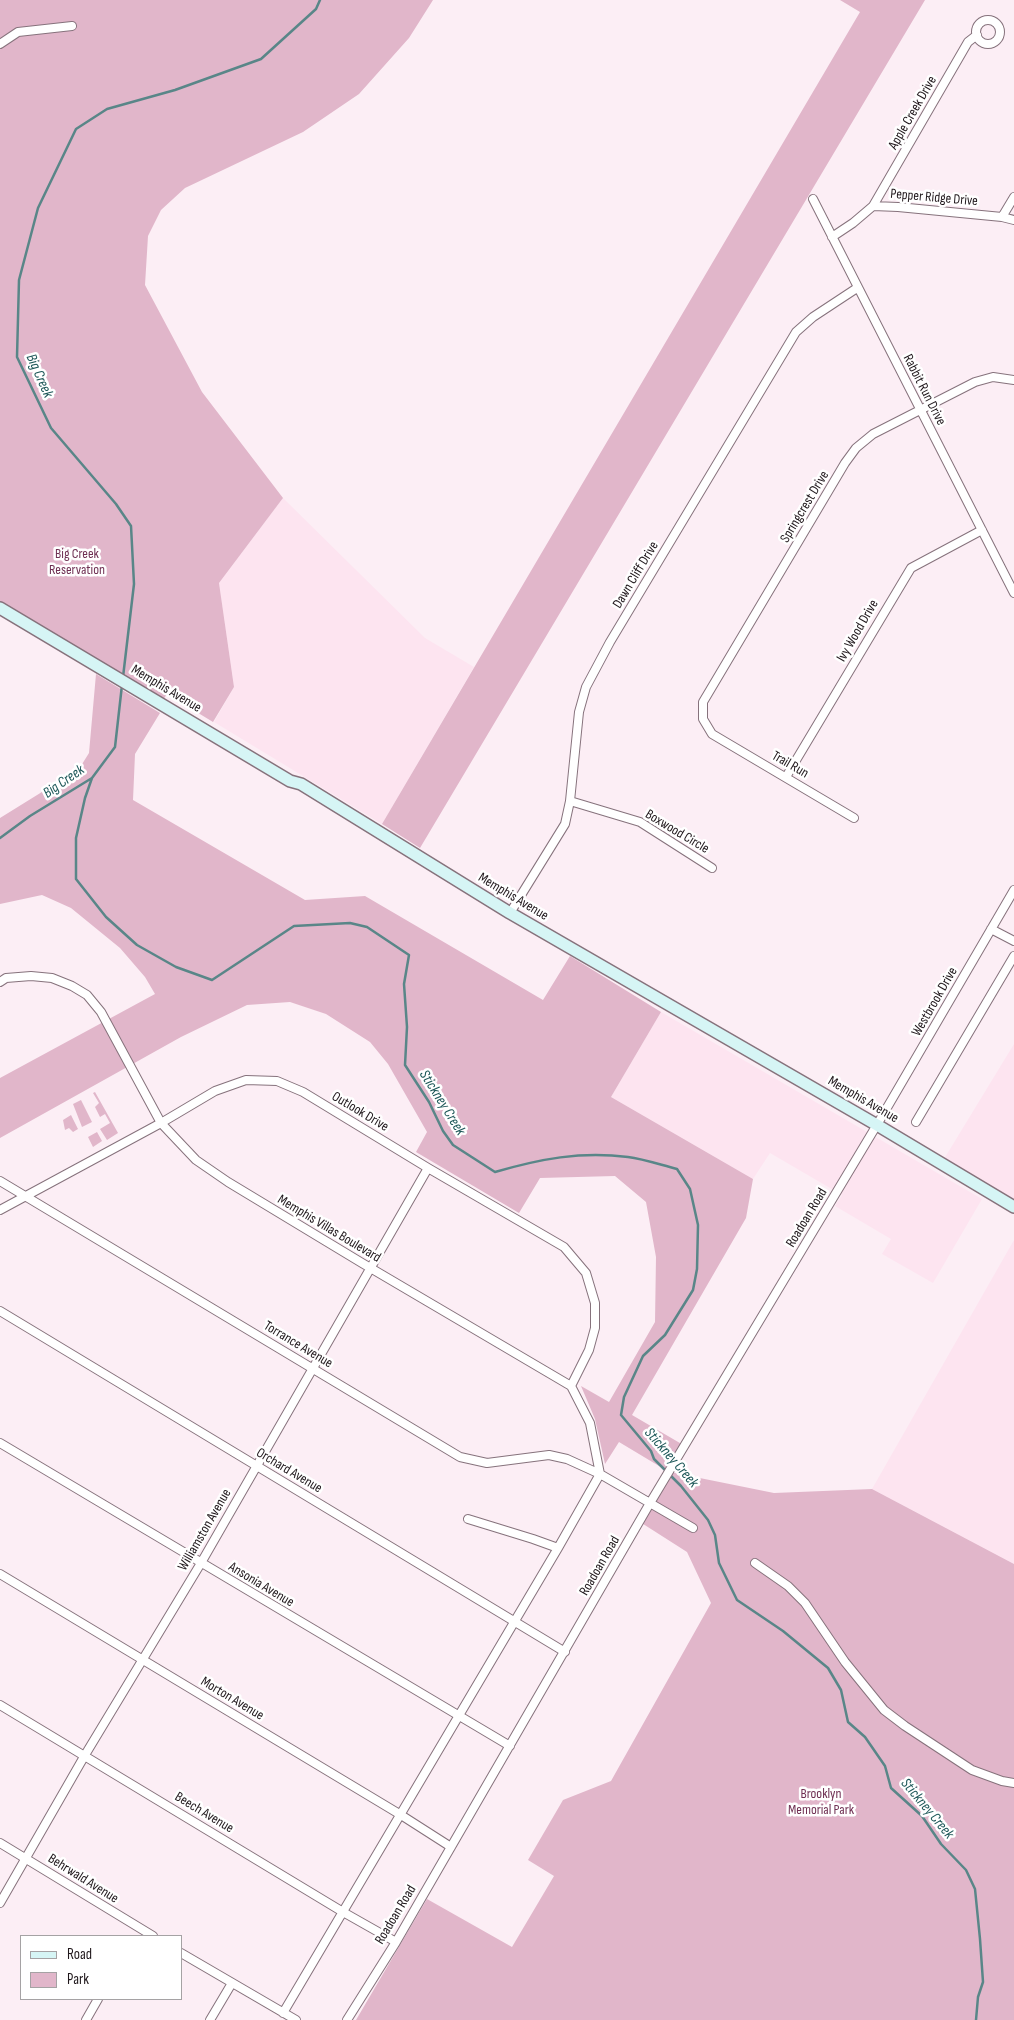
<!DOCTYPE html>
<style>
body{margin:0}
#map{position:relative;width:1014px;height:2020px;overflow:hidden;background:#fceef5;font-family:"Sofia Sans Condensed",sans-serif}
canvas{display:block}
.legend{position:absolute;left:20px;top:1935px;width:162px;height:65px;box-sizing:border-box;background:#fff;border:1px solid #a5a2a4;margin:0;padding:6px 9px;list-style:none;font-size:15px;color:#1f171b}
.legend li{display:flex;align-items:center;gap:10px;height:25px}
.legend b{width:25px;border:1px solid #a5a2a4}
</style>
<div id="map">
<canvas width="1014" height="2020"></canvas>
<ul class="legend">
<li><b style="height:6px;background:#d6f5f5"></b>Road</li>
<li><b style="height:14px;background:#e1b6ca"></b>Park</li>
</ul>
</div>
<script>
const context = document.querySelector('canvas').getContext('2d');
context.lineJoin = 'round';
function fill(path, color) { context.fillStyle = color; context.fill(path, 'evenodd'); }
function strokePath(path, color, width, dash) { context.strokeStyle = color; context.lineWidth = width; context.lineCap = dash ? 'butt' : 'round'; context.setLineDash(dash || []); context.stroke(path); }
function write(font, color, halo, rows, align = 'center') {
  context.font = font + ' "Sofia Sans Condensed",sans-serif'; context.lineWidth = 5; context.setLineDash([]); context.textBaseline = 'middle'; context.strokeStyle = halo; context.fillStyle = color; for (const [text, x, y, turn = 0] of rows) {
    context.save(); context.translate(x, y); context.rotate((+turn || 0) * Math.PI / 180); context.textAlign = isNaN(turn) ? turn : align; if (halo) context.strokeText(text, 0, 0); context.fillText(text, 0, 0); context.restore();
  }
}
fill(new Path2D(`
 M283 498 425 638 474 667 382 824 214 722 234 687 219 583Z
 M661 1012 982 1199 933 1283 882 1254 891 1239 835 1206 842 1195 770 1153 753 1179 611 1097Z
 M1014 1044V1200L944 1159Z
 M1014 1240V1564L872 1489Z`), '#fde4f0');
fill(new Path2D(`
 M0 0H433L409 38 359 94 303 132 185 188 161 210 148 236 145 285 202 392 283 498 219 583 234 687 213 722 167 694 161 703 0 607Z
 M840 0H925L420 848 382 824 860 12Z
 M96 674 160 713 135 754 133 800 305 900 365 896 543 1000 570 956 661 1012 611 1097 753 1179 746 1218 632 1415 685 1446 670 1472 774 1493 872 1489 1014 1564V2020H356L427 1899 512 1947 554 1876 528 1860 563 1800 611 1781 711 1603 687 1552 640 1522 669 1472 619 1442 605 1464 595 1419 581 1386 609 1402 655 1322 656 1257 646 1202 615 1176 540 1178 519 1213 416 1152 427 1132 388 1064 370 1042 326 1014 290 1002 247 1005 181 1037 0 1138V1078L155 994 145 977 120 948 71 908 42 895 0 904V818L79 769 89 753Z
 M95 1092 118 1133 107 1140 100 1129 110 1123 105 1114 100 1117 95 1107 99 1103 93 1093Z
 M81 1100 92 1122 82 1127 73 1104Z
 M71 1115 78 1129 73 1132 69 1128 65 1130 63 1120Z
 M97 1132 102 1141 93 1147 88 1137Z`), '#e1b6ca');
strokePath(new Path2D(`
 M123 677 134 584 131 526 116 504 51 428 17 357 19 280 38 208 76 129 107 109 175 90 261 59 316 9 320 0
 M92 778 85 798 76 838V879L106 917 137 945 176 967 212 980 294 926 350 923 367 927 409 955 404 984 407 1027 405 1065 429 1102 443 1131 453 1145 495 1172C540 1159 580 1151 628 1157 644 1159 661 1165 677 1169L690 1189 698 1225 697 1269 693 1290 665 1335 643 1356 624 1397 621 1415 651 1451 654 1459 681 1486 708 1520 715 1535 719 1563 737 1600 783 1631 828 1668 841 1690 848 1722 865 1737 885 1766 891 1788 922 1816 941 1844 966 1870 975 1889 980 1939 983 1982 978 1997 976 2020
 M0 838 30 816 92 778 115 747 122 685`), '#598688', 2.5);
const street = new Path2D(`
 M976 32a12 12 0 1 1 24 0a12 12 0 1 1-24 0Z
 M0 44 18 32 72 26
 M813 199 1014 593
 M873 206 968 42 977 35
 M1002 217 1014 197
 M832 237 853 223 873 206 898 207 1002 217 1014 220
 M786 777 911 568 982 530
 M570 801 640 822 712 868
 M854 818 712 734 703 719V702L845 463 856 448 873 434 975 382 993 377 1014 380
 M510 913 565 824 570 801 579 712 586 687 610 642 796 332 813 317 857 288
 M991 929 1014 941
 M0 982 6 978 31 976 52 978 72 986 87 995 101 1012 161 1123 196 1160 228 1182 362 1263 571 1386 590 1423 600 1474 693 1528
 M916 1122 1014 956
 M0 1181 460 1457 487 1463 549 1455 567 1459 600 1474 558 1548 283 2013
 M0 1210 161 1123 215 1091 246 1080 277 1081 303 1092 428 1168 564 1247 586 1273 595 1303V1328L589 1350 571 1386
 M0 1311 565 1652
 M0 1443 510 1746
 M468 1519 533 1539 558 1548
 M755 1563 788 1586 805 1603 845 1662 884 1710 905 1726 972 1770 1002 1781 1014 1783
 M0 1574 401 1815 451 1847
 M0 1705 343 1912 396 1942
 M0 1843 153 1936
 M0 1903 85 1755 201 1563 428 1168
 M181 1953 296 2020
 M86 2020 98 1999
 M210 2020 232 1983
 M347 2020 396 1942 650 1503 881 1118 1014 890`);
const secondary = new Path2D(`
 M0 608 290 781 301 784 510 913 877 1125 1014 1207`);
strokePath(street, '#86727c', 10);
strokePath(secondary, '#86727c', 14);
strokePath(street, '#fff', 8);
strokePath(secondary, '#d6f5f5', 11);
write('14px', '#1f171b', '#fff', [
 ["Apple Creek Drive",913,113,-60],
 ["Pepper Ridge Drive",934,198,5],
 ["Rabbit Run Drive",924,390,63],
 ["Springcrest Drive",805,507,-59],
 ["Dawn Cliff Drive",636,575,-59],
 ["Ivy Wood Drive",858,631,-60],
 ["Memphis Avenue",166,689,31],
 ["Trail Run",790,765,30],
 ["Boxwood Circle",677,832,31],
 ["Memphis Avenue",513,897,31],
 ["Westbrook Drive",935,1002,-60],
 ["Memphis Avenue",863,1100,30],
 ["Outlook Drive",360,1112,31],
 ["Roadoan Road",807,1218,-59],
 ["Memphis Villas Boulevard",329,1229,31],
 ["Torrance Avenue",298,1345,31],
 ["Orchard Avenue",289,1471,31],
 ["Williamston Avenue",205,1530,-60],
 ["Roadoan Road",600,1566,-60],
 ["Ansonia Avenue",261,1585,31],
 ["Morton Avenue",232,1699,31],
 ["Beech Avenue",204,1813,31],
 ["Behrwald Avenue",83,1879,32],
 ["Roadoan Road",396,1915,-59]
]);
write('14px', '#6f3053', '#fff', [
 ["Big Creek",77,554],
 ["Reservation",77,570],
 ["Brooklyn",821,1794],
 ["Memorial Park",821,1810]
]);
write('italic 15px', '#1d5758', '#fff', [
 ["Big Creek",39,376,66],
 ["Big Creek",64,782,-35],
 ["Stickney Creek",442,1103,58],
 ["Stickney Creek",671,1458,49],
 ["Stickney Creek",927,1809,50]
]);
</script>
